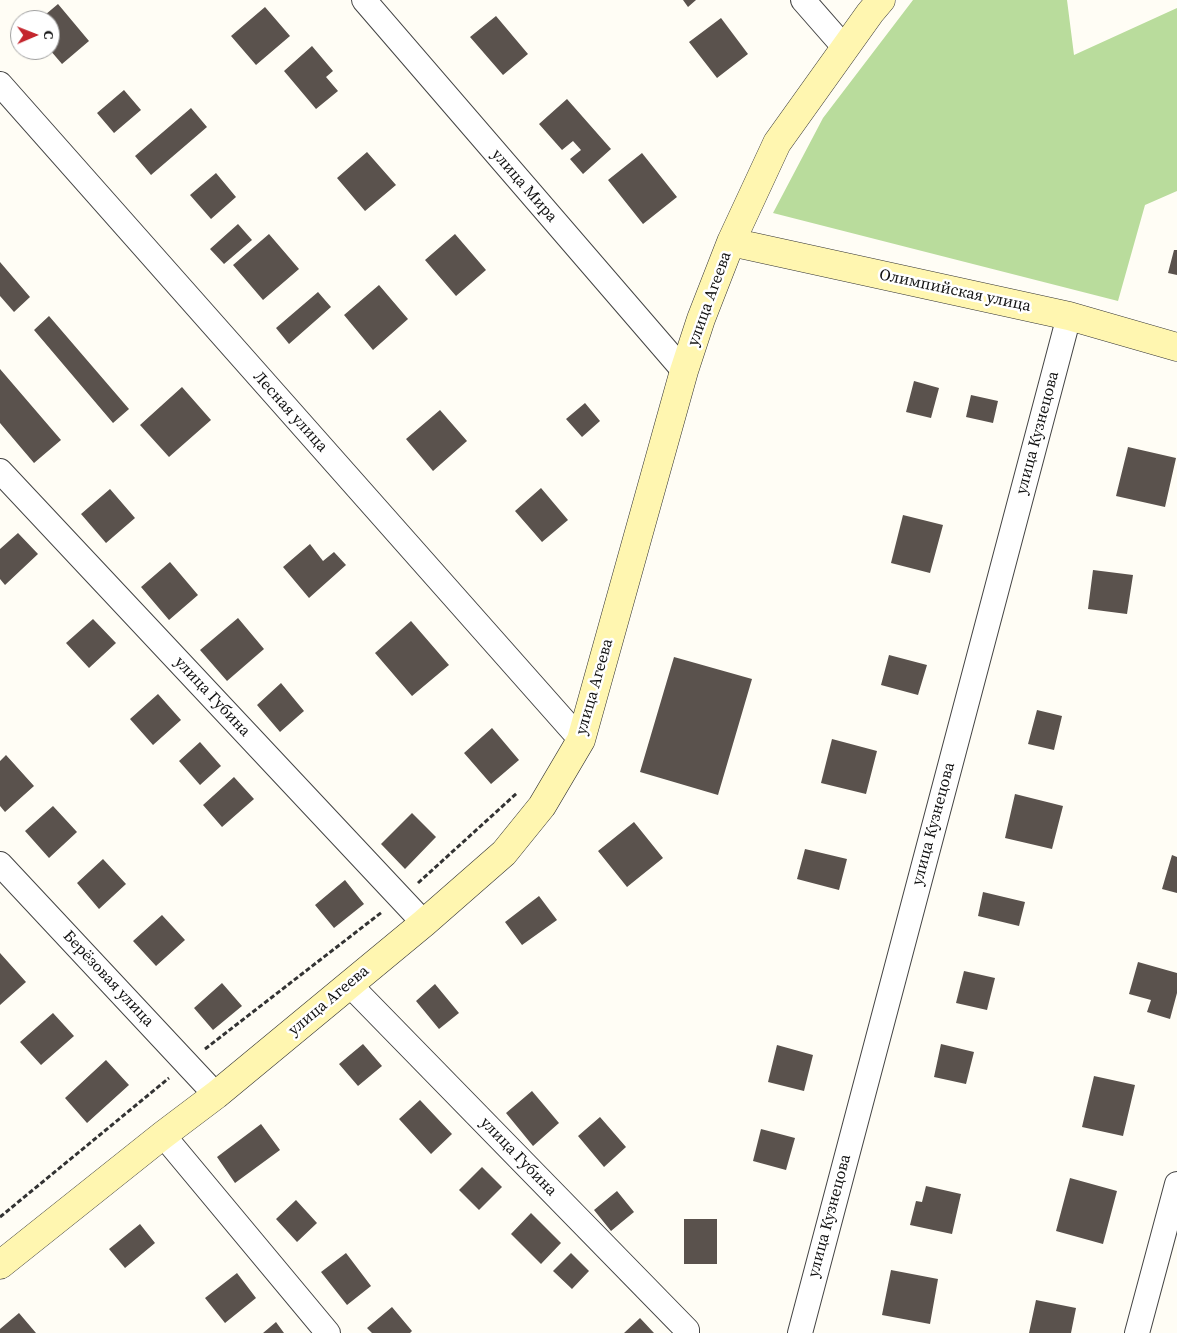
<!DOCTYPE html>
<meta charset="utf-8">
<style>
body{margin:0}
#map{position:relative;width:1177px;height:1333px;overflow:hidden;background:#fffdf5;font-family:"Source Serif 4",serif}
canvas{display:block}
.north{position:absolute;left:10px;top:10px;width:50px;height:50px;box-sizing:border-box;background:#fff;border:1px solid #a0a0a0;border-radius:50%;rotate:89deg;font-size:14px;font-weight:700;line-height:20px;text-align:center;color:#111}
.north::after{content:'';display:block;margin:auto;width:18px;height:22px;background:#c4262e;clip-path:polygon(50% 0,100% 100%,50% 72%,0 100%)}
</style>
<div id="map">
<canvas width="1177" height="1333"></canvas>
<div class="north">С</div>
</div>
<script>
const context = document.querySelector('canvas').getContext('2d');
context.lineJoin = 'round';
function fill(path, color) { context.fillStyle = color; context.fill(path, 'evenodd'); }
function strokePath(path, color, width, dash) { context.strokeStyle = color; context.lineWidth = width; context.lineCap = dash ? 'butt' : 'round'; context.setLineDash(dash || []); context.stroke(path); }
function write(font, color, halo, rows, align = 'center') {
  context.font = font + ' "Source Serif 4",serif'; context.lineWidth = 5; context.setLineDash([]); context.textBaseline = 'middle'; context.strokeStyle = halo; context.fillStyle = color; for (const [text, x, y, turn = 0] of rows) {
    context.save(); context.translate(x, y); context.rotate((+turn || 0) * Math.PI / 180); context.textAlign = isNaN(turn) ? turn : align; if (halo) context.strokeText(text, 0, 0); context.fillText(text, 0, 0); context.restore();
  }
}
fill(new Path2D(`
 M913 0H1067L1074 55 1177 8V191L1145 205 1118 301 773 213 823 118Z`), '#b9dc9c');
fill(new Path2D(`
 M683 0H696L688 7Z
 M58 4 89 41 62 64 50 50V20H39Z
 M265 7 290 36 256 65 231 36Z
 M496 16 528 54 503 75 470 37Z
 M721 18 748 54 717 78 689 42Z
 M312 46 333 71 326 77 338 91 316 109 284 71Z
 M124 90 141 110 114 133 97 113Z
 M567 99 611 149 583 174 570 159 581 150 573 141 562 150 539 124Z
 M191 108 207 127 151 175 135 156Z
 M367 152 396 185 365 211 337 178Z
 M642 153 677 197 643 224 608 180Z
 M216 173 236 197 211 219 190 195Z
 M238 224 252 240 224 264 210 249Z
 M269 234 299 269 263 300 233 265Z
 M455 234 486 270 456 296 425 260Z
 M1174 250H1177V275L1168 273Z
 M0 262 30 297 14 312 0 296Z
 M379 285 408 319 373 350 344 315Z
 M318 292 331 307 289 344 276 328Z
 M49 316 129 409 113 423 34 330Z
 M0 369 61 440 34 463 0 423Z
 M914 381 939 388 931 418 906 412Z
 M182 387 211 420 169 457 140 425Z
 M971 395 998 401 993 423 966 417Z
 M585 403 600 421 582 437 566 419Z
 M440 410 467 441 433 471 406 439Z
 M1128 447 1176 458 1165 507 1116 496Z
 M541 488 568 520 542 542 515 511Z
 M110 489 135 518 106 543 81 514Z
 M903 515 943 525 930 573 891 563Z
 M18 533 38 554 5 585 0 579V549Z
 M310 544 323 561 334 552 346 565 309 598 283 567Z
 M170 562 198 595 169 620 141 587Z
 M1093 570 1133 575 1127 614 1088 609Z
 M238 618 264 649 227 681 200 650Z
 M93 619 116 643 89 668 66 643Z
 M411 621 449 665 412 696 375 653Z
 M889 655 927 665 918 695 881 685Z
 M674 657 752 679 718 795 640 772Z
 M281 683 304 711 280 732 257 705Z
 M158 694 181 720 153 745 130 719Z
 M1037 710 1062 716 1054 750 1028 744Z
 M492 728 519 760 491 784 464 753Z
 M832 739 877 751 866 794 821 783Z
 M200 742 221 766 200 785 179 761Z
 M6 755 34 786 5 812 0 806V761Z
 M234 777 254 799 222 827 203 805Z
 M1015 794 1063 806 1052 849 1005 838Z
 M53 806 77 832 49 858 25 831Z
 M412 813 436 837 405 869 381 844Z
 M634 822 663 858 627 887 598 851Z
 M805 849 847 859 839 890 797 879Z
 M1172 855 1177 857V893L1162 889Z
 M103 859 126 884 99 909 77 883Z
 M345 880 364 904 334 928 315 905Z
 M983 892 1025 902 1019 926 978 916Z
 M539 896 557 920 522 945 505 922Z
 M162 915 185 940 156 966 133 941Z
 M0 953 26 982 0 1005Z
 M1138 962 1177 973V993L1170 1019 1147 1012 1151 1000 1129 994Z
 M964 971 995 978 987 1010 956 1003Z
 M222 983 242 1006 213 1030 194 1008Z
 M435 984 459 1013 439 1029 416 1001Z
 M53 1013 74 1036 41 1065 20 1042Z
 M363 1044 382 1066 358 1086 339 1064Z
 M941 1044 974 1052 966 1084 934 1077Z
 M777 1045 813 1055 804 1091 768 1082Z
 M106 1060 129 1085 87 1123 65 1098Z
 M1094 1076 1135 1085 1123 1136 1082 1127Z
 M532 1091 559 1123 533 1146 506 1113Z
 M420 1100 452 1134 431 1154 399 1119Z
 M600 1117 626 1147 604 1167 578 1136Z
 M261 1124 280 1150 235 1183 217 1157Z
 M761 1129 795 1138 786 1170 753 1161Z
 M482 1167 502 1187 479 1210 459 1190Z
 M1070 1178 1117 1191 1103 1244 1056 1231Z
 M926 1186 961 1194 952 1234 910 1225 916 1201 922 1202Z
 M617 1191 634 1212 611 1231 594 1210Z
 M296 1200 317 1223 297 1242 276 1219Z
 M531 1213 561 1243 541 1264 511 1234Z
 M684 1219H717V1264H684Z
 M140 1224 155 1243 125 1268 109 1249Z
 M346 1253 371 1286 347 1305 321 1272Z
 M571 1253 589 1271 572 1289 553 1271Z
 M891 1270 938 1279 930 1324 882 1315Z
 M237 1273 256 1298 225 1323 205 1298Z
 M1036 1300 1076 1308 1071 1333H1029Z
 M392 1307 412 1331 410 1333H372L367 1328Z
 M19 1313 36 1333H0V1329Z
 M640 1318 654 1333H624Z
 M276 1322 284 1333H263Z`), '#5a524d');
const street = new Path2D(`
 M364 0 684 371
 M803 0 845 48
 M0 84 581 740
 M0 471 424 923
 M0 864 216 1095
 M349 984 687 1330V1333
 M163 1135 328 1333
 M800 1333 1069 316
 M1137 1333 1177 1184`);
const secondary = new Path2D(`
 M731 242 1069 316 1177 347
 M0 1265 163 1135 216 1095 424 923 504 853 542 806 581 740 684 371 701 319 731 242 777 143 870 13 881 0`);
strokePath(street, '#444', 26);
strokePath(secondary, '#333', 29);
strokePath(new Path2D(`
 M418 883 517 793
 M205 1049 382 912
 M0 1217 169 1078`), '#333', 3, [5, 2.5]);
strokePath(street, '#fff', 24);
strokePath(secondary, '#fff6b0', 28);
write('16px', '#111', '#fff', [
 ["улица Мира",524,186,49],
 ["Олимпийская улица",955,291,12],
 ["улица Агеева",710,299,-70],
 ["Лесная улица",290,412,48],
 ["улица Кузнецова",1038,433,-75],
 ["улица Агеева",595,687,-74],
 ["улица Губина",212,697,47],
 ["улица Кузнецова",934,824,-75],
 ["Берёзовая улица",108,979,47],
 ["улица Агеева",329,1001,-40],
 ["улица Губина",518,1157,46],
 ["улица Кузнецова",830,1216,-75]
]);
</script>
